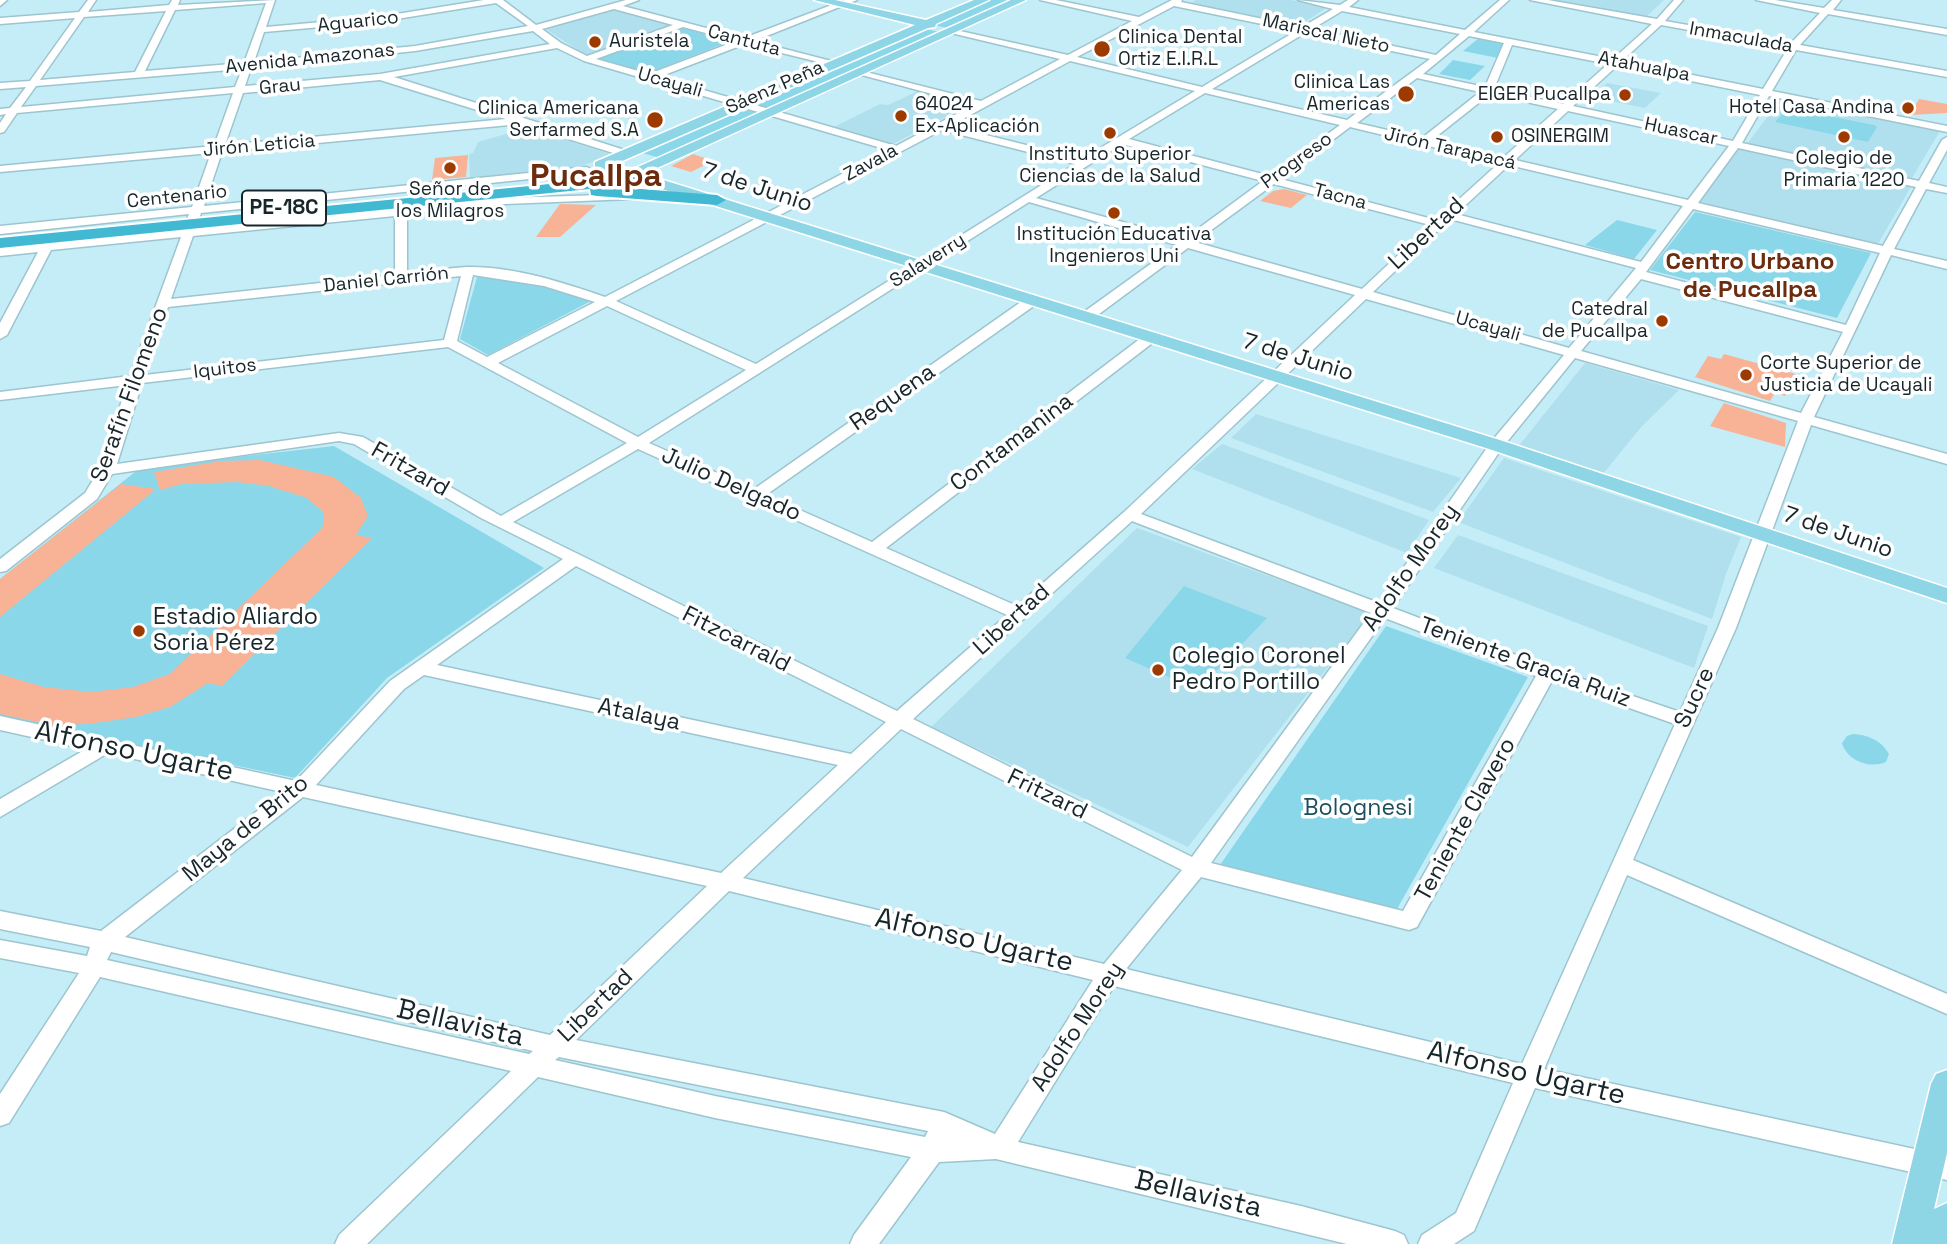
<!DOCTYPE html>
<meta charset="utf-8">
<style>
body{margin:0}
canvas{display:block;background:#c4edf7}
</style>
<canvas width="1947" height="1244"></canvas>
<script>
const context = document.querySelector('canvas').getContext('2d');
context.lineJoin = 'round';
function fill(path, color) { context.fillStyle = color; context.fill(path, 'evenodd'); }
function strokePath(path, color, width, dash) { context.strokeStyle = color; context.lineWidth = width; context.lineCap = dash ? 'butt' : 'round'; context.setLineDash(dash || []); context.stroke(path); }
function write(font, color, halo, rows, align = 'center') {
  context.font = font + ' "Space Grotesk",sans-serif'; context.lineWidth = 7; context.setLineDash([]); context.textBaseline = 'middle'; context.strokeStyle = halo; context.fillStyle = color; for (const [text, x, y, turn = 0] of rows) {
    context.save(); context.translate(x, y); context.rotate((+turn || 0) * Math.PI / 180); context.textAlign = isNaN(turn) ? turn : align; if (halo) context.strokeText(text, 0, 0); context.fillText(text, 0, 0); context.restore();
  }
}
fill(new Path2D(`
 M1196 0H1291L1328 7 1300 25 1191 3Z
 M1548 0H1664L1645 18Z
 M613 9 672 25 587 56 544 28Z
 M1607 83 1661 93 1645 108 1590 97Z
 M918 91 971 104 893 144 834 127 880 104 888 105Z
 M1780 100 1940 131 1912 178 1747 144Z
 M527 128 613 155 569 170 470 179 469 154 473 153 478 142Z
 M1740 148 1912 185 1878 244 1698 203Z
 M1585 363 1679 390 1642 426 1603 474 1517 448Z
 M1256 414 1461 478 1433 512 1231 438Z
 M1222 444 1429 520 1407 553 1192 469Z
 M1504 458 1741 537 1726 574 1712 619 1458 522Z
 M1137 528 1370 613 1188 847 931 727Z
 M1458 535 1708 626 1694 668 1434 568Z`), '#b0e0ed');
fill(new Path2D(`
 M991 0H1011L947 28 934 25Z
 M679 27 731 41 648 73 595 58Z
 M924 29 940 32 770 110 752 103Z
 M1479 38 1503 43 1498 58 1463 51Z
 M1453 60 1485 66 1470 80 1439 74Z
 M739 108 760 114 661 158 638 152Z
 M1788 108 1874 125 1877 127 1868 142 1775 122Z
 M1695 212 1871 253 1837 318 1650 270Z
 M1617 220 1657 230 1634 259 1585 245Z
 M487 276 529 281 591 301 488 355 460 339 477 277Z
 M334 446 544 568 387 678 295 778 0 716V579L140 468Z
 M1184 586 1267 618 1198 690 1125 658Z
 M1386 626 1528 677 1397 909 1220 865Z
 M1853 734C1868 735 1881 740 1889 754L1886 762C1870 769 1847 761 1842 743L1847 736Z`), '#8ad7ea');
fill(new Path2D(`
 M1919 99 1947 104V113L1910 115Z
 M693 154 713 161 691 172 671 166Z
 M468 155 466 177 432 180 435 158Z
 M1284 189 1307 195 1291 208 1260 201 1273 191Z
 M560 204 596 205 560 237H536Z
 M1724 354 1796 374 1785 396 1775 393 1770 401 1695 377 1708 356 1721 359Z
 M1724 403 1786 423 1785 447 1710 426Z
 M260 460 334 477 361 498 368 516 356 535 372 538 222 686 208 683 170 707 136 717 95 723 56 726 0 714V674L44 687 91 692 133 687 170 674 321 529 324 523 323 512 307 498 269 486 238 482 182 484 160 490 154 472 221 461Z
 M121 484 156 489 0 617V579Z`), '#f8b397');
const minor = new Path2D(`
 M0 0H7L0 6Z
 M88 0H96L88 12 169 5 172 0H180L178 5 275 0 266 27 378 17 484 0H503L536 25 626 0H639L623 6 744 38 845 0H857L754 41 835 62V66L745 44 659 77 896 146 973 105 858 74V70L981 101 1060 59 951 33V29L1068 55 1132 21 1040 0H1056L1139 17 1172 0H1182L1181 2 1302 27 1333 9 1298 0 1340 5 1348 0H1358L1349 7 1465 30 1500 0H1509L1474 32 1613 59 1652 24 1530 0H1548L1657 19 1674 0H1683L1665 21 1791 43 1820 13 1756 0H1775L1824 8 1832 0H1841L1833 10 1947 29V35L1828 14 1800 45 1947 71V77L1796 50 1772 91 1947 126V132L1769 96 1742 143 1919 181 1942 140 1947 137V150L1929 183 1947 187V193L1926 189 1894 249 1947 261V269L1891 255 1814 417 1947 454V464L1811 425 1736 628 1633 860 1947 994V1014L1627 875 1544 1069 1947 1156V1180L1535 1088 1474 1231 1454 1244H1418L1422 1235 1456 1213 1513 1083 1114 986 1018 1142 1301 1206 1395 1231 1404 1235 1408 1244H1347L996 1159 939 1162 879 1244H850L854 1235 911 1157 715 1118 538 1077 367 1244H335L339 1235 511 1071 100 977 9 1123 0 1126V1094L79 973 0 958V940L87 956 90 947 0 929V911L101 931 282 792 108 753 0 817V799L86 749 0 730V716L296 781 390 681 563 559 481 518 354 444 339 441 112 474 97 499 6 571 0 572V559L85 493 99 470 127 385 0 400V392L130 376 181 237 51 250 7 335 0 339V323L38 252 0 256V248L183 230 189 214 0 234V226L192 207 211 153 0 172V166L214 146 233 93 17 113 4 132 0 133V123L6 114 0 115V109L10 108 26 87 0 89V83L30 81 75 18 0 24V18L79 12ZM266 3 244 63 145 71 175 10ZM496 3 528 26 415 46 254 62 264 32 378 22ZM1174 6 1296 31 1202 87 1077 57ZM614 9 673 25 587 56 561 43 542 29ZM166 11 135 72 40 80 84 17ZM1342 11 1460 34 1436 55 1312 29ZM1661 25 1788 48 1763 89 1622 61ZM683 27 736 41 649 74 596 59ZM533 31 550 44 380 74 245 86 251 68 415 51ZM1305 33 1430 59 1347 120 1212 89ZM1469 36 1504 43 1485 87 1423 74ZM1512 45 1608 64 1563 104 1494 89ZM557 48 584 61 888 150 605 297C562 282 512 266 467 267 447 268 427 272 407 274V214L505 204 631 199 635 198V194L505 198 196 229 201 213 587 173 592 170 587 167 204 206 222 152 520 124 623 156H631V152L394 77ZM1070 61 1195 91 1082 159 950 126ZM1617 66 1760 95 1733 141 1573 106ZM242 69 235 87 21 107 36 86ZM1417 78 1480 92 1422 138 1357 123ZM380 80 506 119 225 145 243 93ZM1205 93 1340 125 1270 176 1129 139ZM1490 94 1558 109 1504 157 1432 140ZM1568 111 1729 146 1688 200 1515 160ZM1350 127 1499 163 1436 220 1281 179ZM942 130 1075 164 756 364 616 301ZM1122 144 1263 181 1184 239 1036 198ZM1738 148 1916 187 1883 246 1698 203ZM1509 165 1683 206 1641 262 1456 214ZM1274 184 1430 225 1362 289 1195 242ZM1029 202 1177 245 1081 314V320H1091L1188 248 1355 295 1124 512 1017 606 886 548 1155 341V335H1145L872 542 766 495 1038 303V297H1028L754 489 649 443ZM1693 209 1880 253 1846 325 1646 272ZM395 216V275L171 299 193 236ZM1450 219 1636 268 1569 348 1373 292ZM473 275 544 286 595 302 487 357 457 341ZM461 276 444 340 145 375 168 307ZM1641 279 1843 332 1801 413 1581 351ZM1366 299 1564 355 1491 442 1379 603 1141 514ZM607 306 746 370 638 437 498 363ZM448 347 627 443 501 516 363 437 339 433 117 464 142 383ZM1575 358 1798 421 1718 628 1680 712 1553 669 1393 608 1502 448ZM638 449 1007 615 897 711 513 522ZM1132 521 1371 613 1192 857 913 719ZM576 566 886 722 851 754 437 665ZM1385 618 1536 676 1403 911 1211 863ZM424 675 838 765 721 873 316 785 404 689ZM1552 681 1675 724 1522 1064 1126 969 1201 877 1409 930 1417 927ZM901 729 1182 870 1104 964 743 878ZM303 797 707 886 550 1035 125 937ZM729 891 1093 980 995 1134 944 1112 576 1040ZM111 952 533 1051 529 1054 107 960ZM559 1057 928 1131 925 1137 715 1096 555 1060Z`);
const major = new Path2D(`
 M814 0H835L926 20 974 0H989L936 24 935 27 928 28 613 165 631 170 1011 0H1026L644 174 1503 441 1947 588V603L1489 449 595 168V162L915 25Z
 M1947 1070V1153L1934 1209 1947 1203V1244H1892L1931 1084 1936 1074Z`);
const highway = new Path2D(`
 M631 170 639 175 637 179 603 186 717 195 726 200 717 205 597 196 591 195 590 189 0 248V238L540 185 592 179Z`);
strokePath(minor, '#9dc5cf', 3);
strokePath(major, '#fff', 3);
strokePath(highway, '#fff', 4);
fill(minor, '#fff');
fill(major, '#8ed5e5');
fill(highway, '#42b9d3');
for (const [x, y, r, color] of [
 [595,42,7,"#9d3a00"],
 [1102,49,9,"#9d3a00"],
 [1406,94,9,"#9d3a00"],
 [1625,95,7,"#9d3a00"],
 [1908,108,7,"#9d3a00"],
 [901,116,7,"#9d3a00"],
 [655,120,9,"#9d3a00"],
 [1110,133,7,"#9d3a00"],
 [1497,137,7,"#9d3a00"],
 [1844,137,7,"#9d3a00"],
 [450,168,7,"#9d3a00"],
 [1114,213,7,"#9d3a00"],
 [1662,321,7,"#9d3a00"],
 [1746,375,7,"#9d3a00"],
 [139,631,7,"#9d3a00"],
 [1158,670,7,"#9d3a00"]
]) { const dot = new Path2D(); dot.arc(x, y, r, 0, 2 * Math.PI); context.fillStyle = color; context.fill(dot); strokePath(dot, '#fff', 2.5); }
write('19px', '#17262a', '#fff', [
 ["Aguarico",358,22,-6],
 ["Mariscal Nieto",1326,34,12],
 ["Inmaculada",1741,38,10],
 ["Cantuta",744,41,15],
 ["Avenida Amazonas",310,59,-6],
 ["Atahualpa",1644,67,11],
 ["Ucayali",670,83,16],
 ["Grau",280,87,-6],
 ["Sáenz Peña",775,88,-24],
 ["Huascar",1681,132,12],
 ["Jirón Leticia",259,146,-5],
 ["Jirón Tarapacá",1450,149,13],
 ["Progreso",1297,161,-36],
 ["Zavala",871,163,-28],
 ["Centenario",177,197,-6],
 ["Tacna",1340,197,15],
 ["Salaverry",928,261,-32],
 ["Daniel Carrión",386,280,-6],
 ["Ucayali",1488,327,16],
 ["Iquitos",225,369,-7]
]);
write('19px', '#17262a', '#fff', [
 ["Clinica Dental",1118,38],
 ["Ortiz E.I.R.L",1118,60],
 ["Auristela",609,42],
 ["Clinica Las",1390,83,"right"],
 ["Americas",1390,105,"right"],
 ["EIGER Pucallpa",1611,95,"right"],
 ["64024",915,105],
 ["Ex-Aplicación",915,127],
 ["Hotel Casa Andina",1894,108,"right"],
 ["Clinica Americana",639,109,"right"],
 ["Serfarmed S.A",639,131,"right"],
 ["OSINERGIM",1511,137],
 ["Instituto Superior",1110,155,"center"],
 ["Ciencias de la Salud",1110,177,"center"],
 ["Colegio de",1844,159,"center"],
 ["Primaria 1220",1844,181,"center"],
 ["Señor de",450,190,"center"],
 ["los Milagros",450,212,"center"],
 ["Institución Educativa",1114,235,"center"],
 ["Ingenieros Uni",1114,257,"center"],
 ["Catedral",1648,310,"right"],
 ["de Pucallpa",1648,332,"right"],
 ["Corte Superior de",1760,364],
 ["Justicia de Ucayali",1760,386]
], 'left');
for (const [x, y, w] of [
 [284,208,84]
]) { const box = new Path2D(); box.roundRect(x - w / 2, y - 17.5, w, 35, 5); context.fillStyle = '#fff'; context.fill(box); strokePath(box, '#17262a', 2); }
write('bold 21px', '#17262a', null, [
 ["PE-18C",284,208]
]);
write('23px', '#17262a', '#fff', [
 ["7 de Junio",757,188,18],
 ["Libertad",1427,234,-43],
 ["7 de Junio",1298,358,17],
 ["Serafín Filomeno",130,395,-70],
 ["Requena",893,398,-35],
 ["Contamanina",1012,443,-37],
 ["Fritzard",410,470,30],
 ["Julio Delgado",731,485,24],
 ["7 de Junio",1838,533,19],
 ["Adolfo Morey",1411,568,-55],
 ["Libertad",1012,620,-42],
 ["Fitzcarrald",736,640,27],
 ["Teniente Gracía Ruiz",1525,663,20],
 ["Sucre",1695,698,-65],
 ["Atalaya",639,715,12],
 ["Fritzard",1047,795,26],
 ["Teniente Clavero",1466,820,-61],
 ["Maya de Brito",246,829,-39],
 ["Libertad",596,1006,-44],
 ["Adolfo Morey",1078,1027,-57]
]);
write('23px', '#17262a', '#fff', [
 ["Estadio Aliardo",153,618],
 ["Soria Pérez",153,644],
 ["Colegio Coronel",1172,657],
 ["Pedro Portillo",1172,683]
], 'left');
write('23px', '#1b4f5a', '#fff', [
 ["Bolognesi",1358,809]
]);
write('bold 24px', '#6c2c0e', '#fff', [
 ["Centro Urbano",1750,262],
 ["de Pucallpa",1750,290]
]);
write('28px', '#17262a', '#fff', [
 ["Alfonso Ugarte",134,752,12],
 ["Alfonso Ugarte",974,941,13],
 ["Bellavista",460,1024,13],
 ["Alfonso Ugarte",1526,1074,13],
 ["Bellavista",1198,1195,13]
]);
write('bold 32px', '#6c2c0e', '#fff', [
 ["Pucallpa",596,177]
]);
</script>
